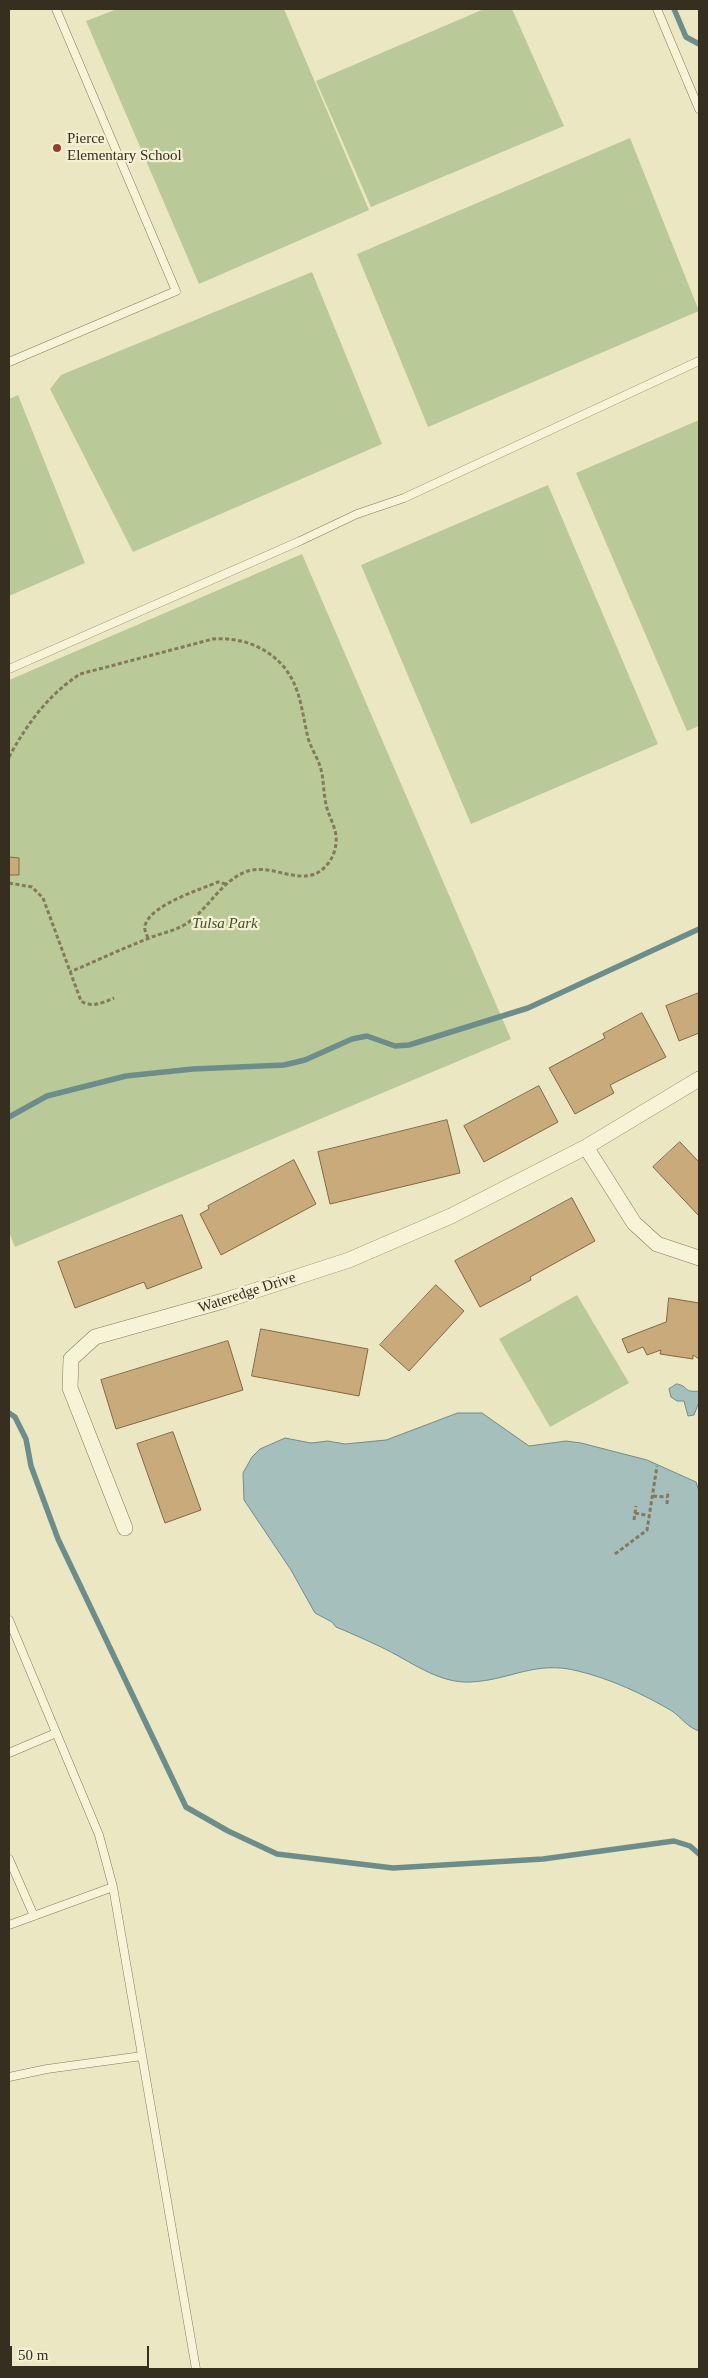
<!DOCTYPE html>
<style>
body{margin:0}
#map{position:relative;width:708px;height:2378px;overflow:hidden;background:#ece7c3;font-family:"Times New Roman",serif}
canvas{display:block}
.frame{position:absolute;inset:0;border:10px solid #362e1e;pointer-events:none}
.scale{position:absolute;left:10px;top:2346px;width:139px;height:22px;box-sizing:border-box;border:2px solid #362e1e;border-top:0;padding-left:6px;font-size:15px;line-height:18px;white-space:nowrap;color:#362e1e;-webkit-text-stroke:4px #f4f0d3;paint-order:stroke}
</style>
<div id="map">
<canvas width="708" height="2378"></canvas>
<div class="frame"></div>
<div class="scale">50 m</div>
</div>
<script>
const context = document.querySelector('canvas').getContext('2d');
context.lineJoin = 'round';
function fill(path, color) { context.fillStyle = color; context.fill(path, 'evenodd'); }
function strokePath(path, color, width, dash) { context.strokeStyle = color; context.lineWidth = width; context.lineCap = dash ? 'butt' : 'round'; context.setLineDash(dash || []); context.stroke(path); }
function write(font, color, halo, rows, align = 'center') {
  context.font = font + ' "Times New Roman",serif'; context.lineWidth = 4.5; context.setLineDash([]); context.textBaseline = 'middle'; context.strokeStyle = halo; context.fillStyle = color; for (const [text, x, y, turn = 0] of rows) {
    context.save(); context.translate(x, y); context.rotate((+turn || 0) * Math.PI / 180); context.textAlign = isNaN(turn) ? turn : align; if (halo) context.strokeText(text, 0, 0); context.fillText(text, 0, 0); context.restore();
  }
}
fill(new Path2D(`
 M117 9H284L369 210 199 284 86 21Z
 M484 9H512L564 126 371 207 316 81Z
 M630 138 699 311 428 427 357 254Z
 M312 272 382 444 133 552 50 389 61 375Z
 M18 395 85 563 9 596V399Z
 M699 420V726L687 731 576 473Z
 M548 485 658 744 471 824 361 565Z
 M302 554 511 1039 15 1247 9 1232V680Z
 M577 1295 629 1383 550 1427 499 1339Z`), '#bac998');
const water = new Path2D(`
 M677 1384C689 1386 683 1393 699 1391V1402L694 1415 688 1416 684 1401H677L671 1397 669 1389Z
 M458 1413H482L529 1446 566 1441 581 1443 647 1460 696 1482 699 1491V1731C687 1727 682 1718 672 1711 643 1694 611 1679 578 1671 535 1660 511 1680 471 1682 438 1684 409 1660 381 1647 366 1640 351 1633 336 1627L332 1622 315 1613 291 1570 244 1500 243 1473 252 1457 260 1449 285 1438 311 1443 328 1441 345 1444 386 1440Z`);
fill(water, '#a5bfbc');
strokePath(water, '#6d8d8b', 1);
strokePath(new Path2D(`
 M674 9 686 37 699 44
 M9 1117 47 1096 126 1076 193 1069 284 1065 305 1060 352 1039 367 1036 395 1046 409 1045 528 1008 699 929
 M9 1413 15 1417 26 1439 31 1466 58 1539 186 1807 228 1831 277 1854 393 1868 543 1859 674 1841 690 1846 699 1854`), '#6d8d8b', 5.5);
const building = new Path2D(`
 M9 857 19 858V875H9Z
 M699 993V1033L679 1041 666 1006Z
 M642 1013 666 1057 610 1085 614 1093 575 1114 549 1068 605 1038 603 1034Z
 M539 1086 558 1122 484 1162 464 1126Z
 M447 1120 460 1173 330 1204 318 1152Z
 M680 1142 699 1162V1216L653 1167Z
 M294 1160 316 1204 221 1255 200 1214 209 1209 208 1206Z
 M572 1198 595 1241 530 1277 531 1280 480 1307 455 1261Z
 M182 1215 202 1268 147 1289 144 1282 75 1308 58 1262Z
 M436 1285 464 1311 409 1371 380 1345Z
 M669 1298 699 1303V1359L693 1355V1359L660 1354 661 1350 647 1355 643 1347 628 1353 622 1339 666 1322Z
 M261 1329 368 1349 359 1396 252 1376Z
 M228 1341 243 1390 116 1429 101 1380Z
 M173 1432 201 1510 165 1523 137 1444Z`);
fill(building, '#c8aa7b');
strokePath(building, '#836842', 1);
const lane = new Path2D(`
 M657 9 699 109
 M9 362 176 291 56 9
 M9 669 300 541 357 514 404 498 699 361
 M9 1620 99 1835 113 1887 196 2369
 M9 1753 56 1733
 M9 1859 34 1916
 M9 1925 113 1887
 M9 2077 47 2069 142 2056`);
const street = new Path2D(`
 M586 1147 634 1223 657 1244 699 1258
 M125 1528 70 1388 71 1359 95 1337 223 1301 349 1260 451 1216 586 1147 699 1079`);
strokePath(lane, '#85795b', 9);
strokePath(street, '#85795b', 16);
strokePath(new Path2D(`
 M9 757C27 724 48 695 80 674L213 639C240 637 266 646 284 667 301 688 302 713 308 738 311 748 317 757 320 766 324 778 323 791 326 804 328 815 335 825 336 836 337 848 333 859 325 867 304 889 273 863 248 871 221 880 209 909 186 924 173 932 160 933 147 939 121 949 96 961 70 972
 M9 883 32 887 43 898 81 1001C92 1008 102 1003 114 998
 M148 938C146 933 143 928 146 923 154 904 199 890 218 882L226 884
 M653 1496 667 1497
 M667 1504 668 1491
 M635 1513 650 1516
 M634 1520 636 1506
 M615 1554 647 1530 657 1466`), '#85795b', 3, [4, 2.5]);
strokePath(lane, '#f7f3d6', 8);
strokePath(street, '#f7f3d6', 15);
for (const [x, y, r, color] of [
 [57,148,5,"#92402e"]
]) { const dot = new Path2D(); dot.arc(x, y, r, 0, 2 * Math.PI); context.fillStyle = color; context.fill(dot); strokePath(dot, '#f4f0d3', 2); }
write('15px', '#362e1e', '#f4f0d3', [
 ["Pierce",67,139],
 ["Elementary School",67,156]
], 'left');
write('italic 15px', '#3e5126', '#f4f0d3', [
 ["Tulsa Park",225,924]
]);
write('15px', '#362e1e', '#f4f0d3', [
 ["Wateredge Drive",247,1293,-18]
]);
</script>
